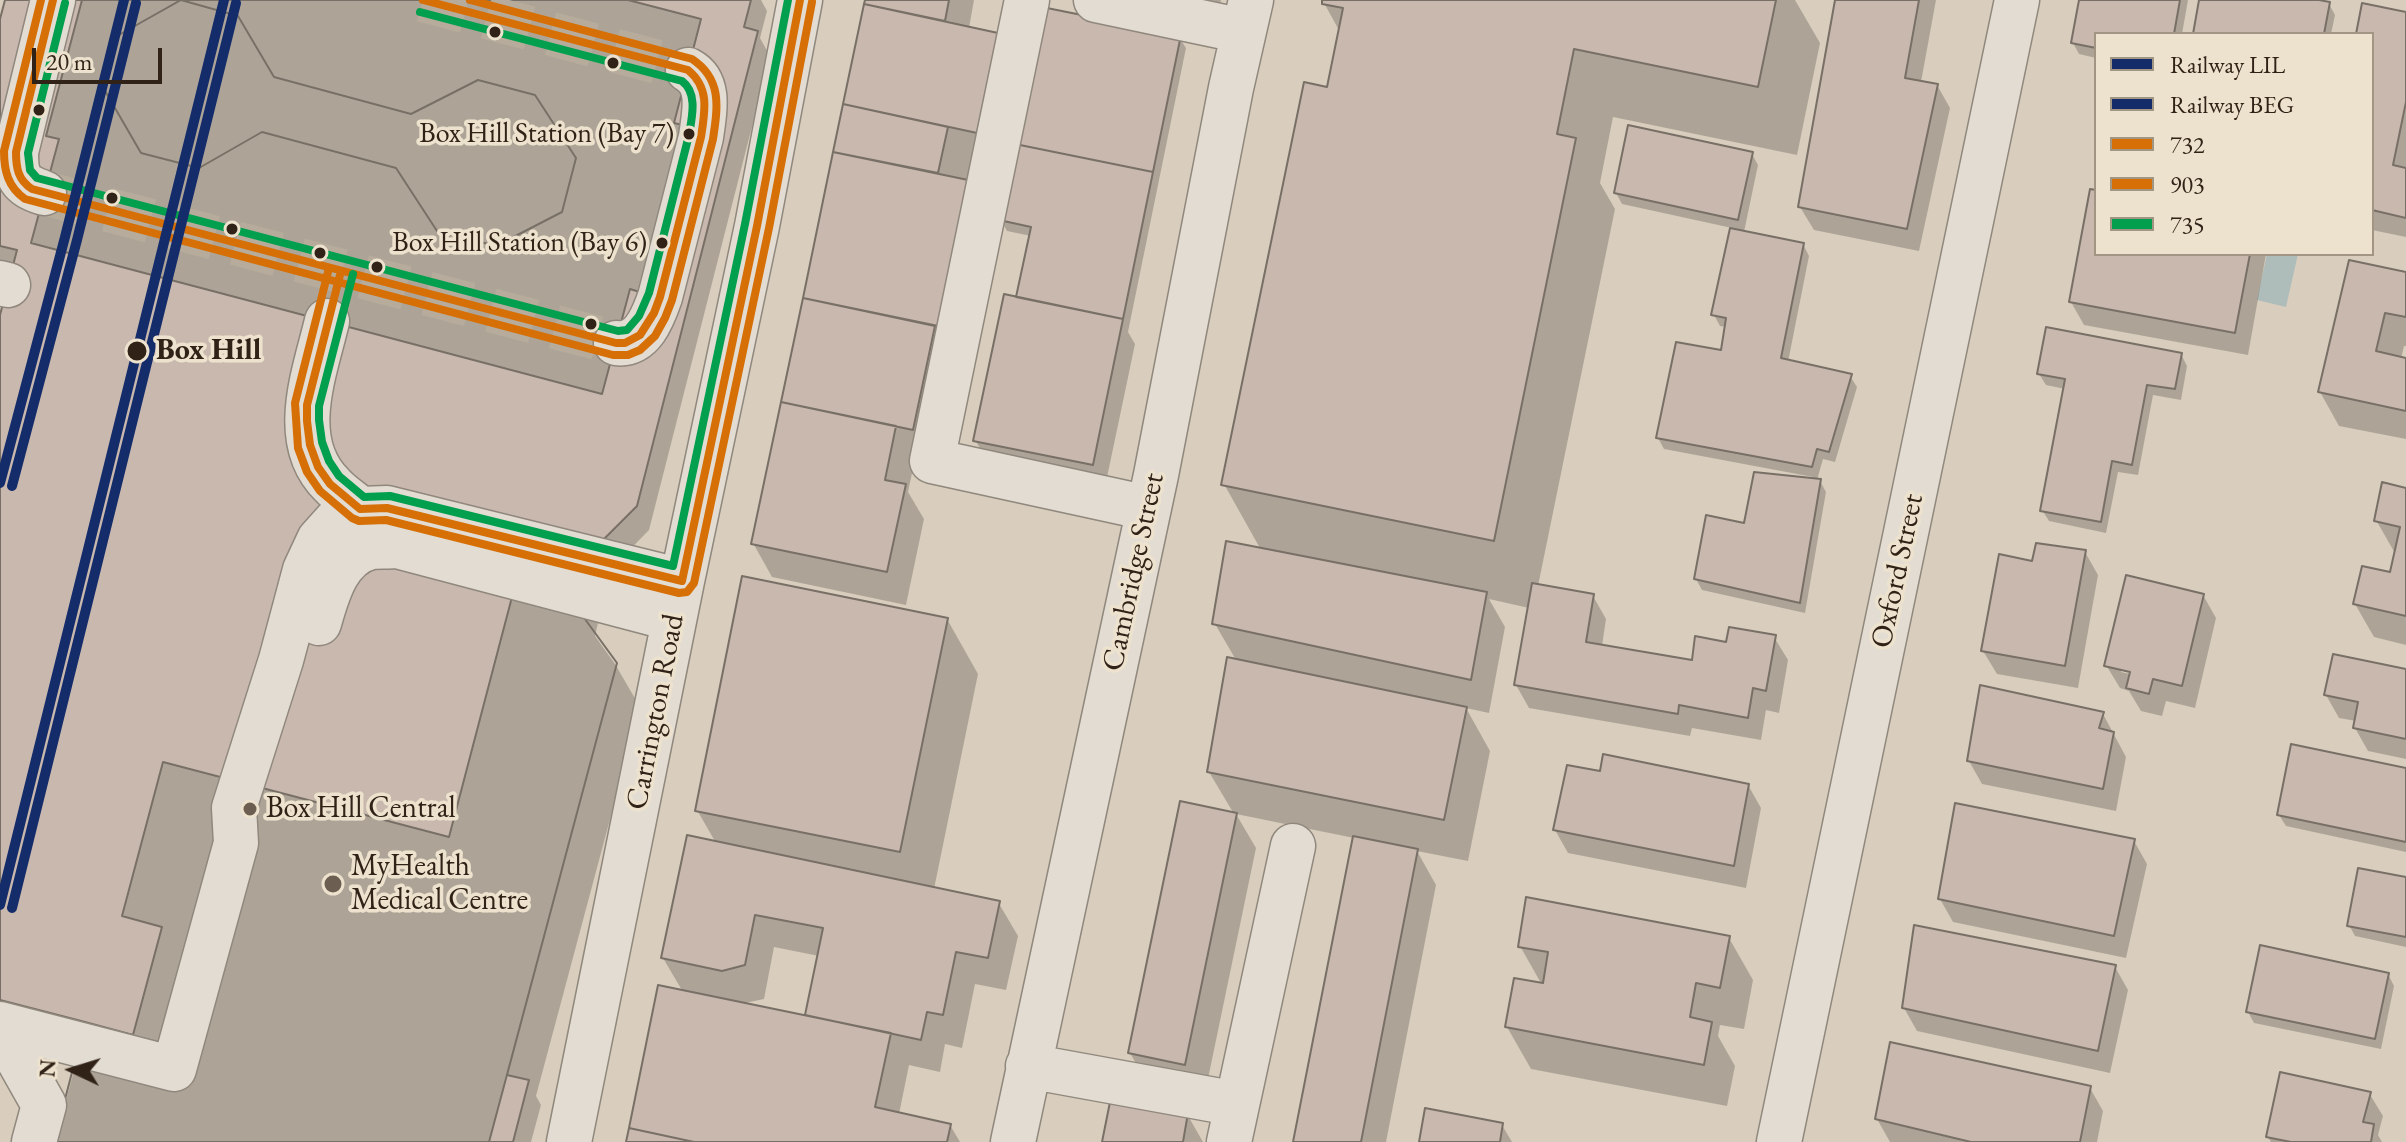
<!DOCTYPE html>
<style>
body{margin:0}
#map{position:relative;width:2406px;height:1142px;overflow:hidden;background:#d9cebd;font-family:"EB Garamond",serif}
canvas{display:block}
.legend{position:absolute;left:2094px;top:32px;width:280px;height:224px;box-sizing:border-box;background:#ede2cd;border:2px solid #a29584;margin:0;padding:10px 14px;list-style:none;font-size:24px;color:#312217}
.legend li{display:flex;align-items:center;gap:16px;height:40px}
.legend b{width:40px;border:2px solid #a29584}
.north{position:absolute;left:32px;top:1030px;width:80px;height:80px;-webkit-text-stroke:6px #ede2cd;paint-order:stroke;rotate:274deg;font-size:22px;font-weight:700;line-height:32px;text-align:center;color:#312217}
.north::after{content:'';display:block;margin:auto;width:28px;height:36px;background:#312217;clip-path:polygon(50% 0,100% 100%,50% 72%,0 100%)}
.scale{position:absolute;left:32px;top:48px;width:130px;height:36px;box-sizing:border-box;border:4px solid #312217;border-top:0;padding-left:10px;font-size:24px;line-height:28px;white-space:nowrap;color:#312217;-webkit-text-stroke:6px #ede2cd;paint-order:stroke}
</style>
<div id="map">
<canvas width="2406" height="1142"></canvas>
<ul class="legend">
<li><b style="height:10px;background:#152c6b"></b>Railway LIL</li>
<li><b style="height:10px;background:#152c6b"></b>Railway BEG</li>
<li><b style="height:10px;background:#d66f05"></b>732</li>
<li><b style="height:10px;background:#d66f05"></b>903</li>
<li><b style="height:10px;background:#029f4e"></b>735</li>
</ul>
<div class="north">N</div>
<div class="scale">20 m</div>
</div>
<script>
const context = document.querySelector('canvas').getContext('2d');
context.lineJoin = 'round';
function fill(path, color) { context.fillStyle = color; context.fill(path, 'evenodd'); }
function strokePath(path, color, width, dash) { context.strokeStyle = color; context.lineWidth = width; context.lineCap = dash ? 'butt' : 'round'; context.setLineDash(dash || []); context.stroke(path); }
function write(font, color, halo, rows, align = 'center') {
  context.font = font + ' "EB Garamond",serif'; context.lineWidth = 7; context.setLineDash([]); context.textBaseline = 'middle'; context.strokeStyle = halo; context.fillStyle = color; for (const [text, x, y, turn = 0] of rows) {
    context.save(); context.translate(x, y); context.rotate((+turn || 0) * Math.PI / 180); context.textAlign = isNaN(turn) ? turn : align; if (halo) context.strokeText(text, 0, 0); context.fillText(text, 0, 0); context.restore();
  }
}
fill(new Path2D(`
 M2267 254H2298L2286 307 2257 300Z`), '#aebcba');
fill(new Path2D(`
 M6 0H761L767 11 760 38 770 56 649 530 610 570 595 636 615 664 640 707 536 1096 541 1105 531 1142H55L82 1040 0 1019V318L14 269 0 265V21Z
 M867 0H974L969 28 997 34 1179 37 1186 48 1128 332 1135 344 1105 487 989 463 975 440 1018 299 1031 236 1007 231 1001 220 915 459 908 492 924 519 906 605 772 577 753 543Z
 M1122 0H1221L1215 30Z
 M1324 0H1795L1820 43 1797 155 1613 117 1600 183 1615 209 1538 586 1593 596 1606 619 1602 646 1693 662 1728 644 1774 637 1788 660 1779 713 1766 710 1761 740 1692 728 1690 736 1529 708 1516 685 1529 608 1489 599 1505 627 1489 713 1466 708 1490 751 1468 861 1417 851 1436 885 1386 1142H1295L1354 838 1236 814 1256 848 1204 1098 1149 1086 1130 1053 1234 814 1209 772 1236 660 1215 624 1261 550 1224 484 1328 90 1340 32 1324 3Z
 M1837 0H1936L1921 82 1937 85 1950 108 1919 251 1814 230 1800 207Z
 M2081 0H2188L2182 34H2096V58L2079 54 2073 43Z
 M2201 0H2309L2329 4 2335 15 2331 34H2195Z
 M2406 14V237L2372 230V34H2358Z
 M1752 154 1758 165 1744 232 1803 244 1809 256 1788 362 1850 376 1857 387 1835 462 1823 459 1817 480 1820 481 1826 492 1805 613 1702 590 1696 579 1745 525 1813 480V477L1664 449 1658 438 1723 353 1726 327 1720 326 1714 315 1732 228 1622 204 1616 193Z
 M2096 192V254H2266L2248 355 2084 325 2071 302Z
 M2406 274V346H2404L2401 359 2406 360V439L2339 426 2320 392Z
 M2181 354 2187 366 2181 400 2153 395 2138 475 2118 472 2106 533 2049 521 2042 510 2065 389 2046 385 2039 374Z
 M2406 490V645L2374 637 2355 604 2391 575 2396 555 2376 520Z
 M2085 552 2098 575 2078 688 1997 674 1983 651 2034 563Z
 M2203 595 2216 618 2195 708 2166 701 2162 716 2141 711 2129 691 2120 688 2106 665ZM2121 668 2139 676 2121 672Z
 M947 619 978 674 934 889 998 902 1018 936 1006 990 975 984 962 1048 945 1044 940 1072 909 1065 899 1114 950 1125 960 1142H628L683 992 663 958 716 843 697 810ZM774 947 819 956 807 1018 740 1004 764 999Z
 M2406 671V759L2368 751 2355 728 2356 721 2339 718 2326 695Z
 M2103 714 2126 757 2116 811 1982 784 1969 761Z
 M2406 770V852L2286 826 2279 815Z
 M1602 773 1748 785 1761 808 1746 888 1568 853 1555 830Z
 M2134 841 2147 864 2126 958 1953 922 1940 899Z
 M2406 879V947L2355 936 2349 925Z
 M1729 938 1753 980 1744 1029 1720 1025 1718 1036 1735 1066 1727 1106 1531 1069 1507 1027 1542 985 1520 946Z
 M2115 967 2128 990 2110 1073 1917 1031 1904 1008Z
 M2388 974 2394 986 2381 1049 2254 1023 2248 1012Z
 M2090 1088 2103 1111 2097 1142H1890L1877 1119Z
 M2369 1093 2383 1116 2378 1135 2382 1142H2271L2268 1137Z
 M1187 1114 1203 1142H1104Z
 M1502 1125 1512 1142H1421Z`), '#0003');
const building = new Path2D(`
 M5 0H751L744 27 758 31 637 506 597 546 582 615 617 663 507 1075 529 1080 513 1142H54L85 1022 0 1000V315L17 250 0 246V19Z
 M82 0H628L701 19 674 123 687 126 643 293 630 289 602 394 31 243 59 139 46 136ZM181 0 238 16 274 77 411 114 478 80 535 95 576 158 562 212 496 246 437 231 396 168 262 132 199 168 141 153 104 89 117 36Z
 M181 0 238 16 274 77 411 114 478 80 535 95 576 158 562 212 496 246 437 231 396 168 262 132 199 168 141 153 104 89 117 36Z
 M865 0H949L945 21 864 4Z
 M1322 0H1776L1758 87 1574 49 1557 134 1576 138 1494 541 1221 485 1304 82 1327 87 1343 8 1322 4Z
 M1835 0H1919L1905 78 1938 84 1907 229 1798 207Z
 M2079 0H2180L2174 34H2096V48L2071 43Z
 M2199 0H2319L2330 2 2324 34H2193Z
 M2362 3 2406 12V102L2393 165 2406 168V218L2372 210V34H2356Z
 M864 4 998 33 977 133 843 104Z
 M1042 7 1181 35 1153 172 1015 144Z
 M843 104 948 127 938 173 833 152Z
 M1628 125 1753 152 1738 220 1614 193Z
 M1015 144 1153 172 1123 319 1016 297 1031 227 999 220Z
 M833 152 973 181 943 327 803 298Z
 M2090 189 2096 190V254H2250L2235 333 2069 302Z
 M1730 228 1804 243 1781 358 1852 374 1829 452 1817 449 1812 467 1656 438 1676 342 1721 350 1726 318 1711 315Z
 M2349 260 2406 272V317L2385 313 2376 351 2406 358V411L2318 392Z
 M1004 294 1123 319 1093 465 973 441Z
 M803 298 935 326 913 430 781 402Z
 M2046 327 2182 353 2175 389 2147 385 2132 465 2112 461 2101 522 2040 511 2065 379 2037 374Z
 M781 402 896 426 885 480 906 484 887 572 751 544Z
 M1754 472 1821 479 1800 603 1694 579 1706 515 1744 523Z
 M2382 482 2406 488V616L2353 604 2362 566 2390 572 2400 527 2374 521Z
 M1226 541 1487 592 1471 680 1212 624Z
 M2036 543 2086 550 2065 666 1981 651 1999 554 2032 561Z
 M2126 575 2204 594 2182 686 2153 679 2149 694 2126 688 2130 672 2104 666Z
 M742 576 948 618 900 852 695 811Z
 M1532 583 1594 594 1586 642 1692 660 1695 636 1726 642 1729 627 1776 635 1766 691 1753 688 1748 718 1679 705 1678 714 1514 685Z
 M512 597 582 615 617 663 489 1142H54L85 1022 133 1035 162 927 122 916 163 762 449 837Z
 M2333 654 2406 669V739L2353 728 2358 702 2324 695Z
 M1227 657 1467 707 1444 820 1207 772Z
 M1980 685 2104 712 2099 728 2114 732 2103 789 1967 761Z
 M2291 744 2406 768V842L2277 815Z
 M1603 754 1749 784 1734 866 1553 830 1567 765 1600 771Z
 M1180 801 1237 813 1185 1065 1128 1053Z
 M1955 803 2135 839 2114 936 1938 899Z
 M687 835 1000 901 988 958 956 952 943 1015 927 1012 921 1040 805 1015 823 928 755 915 745 965 722 971 661 958Z
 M1353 836 1418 849 1361 1142H1293Z
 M2358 868 2406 877V937L2347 926Z
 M1526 897 1730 936 1720 988 1696 983 1690 1017 1712 1022 1704 1065 1505 1027 1514 978 1543 983 1548 952 1518 947Z
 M1914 925 2116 965 2098 1051 1902 1008Z
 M2260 945 2389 973 2375 1039 2246 1012Z
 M658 985 891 1033 875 1107 951 1124 947 1142H694L629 1128Z
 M1890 1042 2091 1086 2080 1142H1971L1875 1119Z
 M2280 1072 2371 1092 2363 1122 2374 1124 2371 1142H2291L2266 1137Z
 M1111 1097 1188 1113 1183 1142H1102Z
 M1425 1108 1503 1123 1500 1142H1419Z
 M629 1128 694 1142H626Z`);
fill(building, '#c9b8ad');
strokePath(building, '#787066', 2);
strokePath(new Path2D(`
 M423 0 688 70
 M44 193 616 343`), '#b7ac9c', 44, [44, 22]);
const minor = new Path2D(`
 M1027 0 932 461 1148 508
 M1096 0 1243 31
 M44 193C20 185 16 178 16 152L53 0
 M0 283 8 285
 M327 321C315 372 287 441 332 485 340 494 351 501 360 509
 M616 343C642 347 653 317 660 297L701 137C704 114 712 83 688 70
 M319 623C327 595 337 555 371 547 379 546 389 547 397 546L674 619
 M0 1024 174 1069 236 843 234 808 281 660 305 570 319 540 336 521 360 509 387 508 682 581
 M0 1033 4 1034 44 1105 34 1142
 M1028 1066 1237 1104
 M569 1142 682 581 757 226 800 0
 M1013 1142 1156 475 1231 88 1251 0
 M1229 1142 1293 846
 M1779 1142 2017 0`);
strokePath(minor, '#90887d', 47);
strokePath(minor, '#e2dcd3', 44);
strokePath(new Path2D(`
 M53 0 16 152C16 168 18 180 32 189L616 343H625L640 335 654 313 660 297 701 137C705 111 710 88 688 70L423 0
 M341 271 307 405V421L310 445 318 467 330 484 360 509 387 508 682 581 757 226 800 0`), '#d66f05', 8);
strokePath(new Path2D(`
 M41 0 4 151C4 171 8 187 25 199L613 355H628L640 350 655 336 665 318 672 300 713 139C718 106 722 79 692 59L470 0
 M329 268 295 403 298 448 307 472 320 491 352 518 359 521 386 520 679 593 687 592 694 583 769 228 812 2`), '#d66f05', 8);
strokePath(new Path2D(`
 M65 3 28 153 30 170 37 178 618 331 627 330 639 316 649 293 689 135C692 117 698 93 682 81L420 12
 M353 274 319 406V420L322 442 329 461 339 476 364 497 390 496 673 566 745 224 788 0`), '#029f4e', 8);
strokePath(new Path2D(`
 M0 483 65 237 124 0
 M0 905 224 0`), '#152c6b', 10);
strokePath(new Path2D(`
 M12 486 77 240 136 3
 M12 908 236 3`), '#152c6b', 10);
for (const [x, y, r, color] of [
 [495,32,7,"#312217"],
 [613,63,7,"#312217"],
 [39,110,7,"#312217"],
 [689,134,7,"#312217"],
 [112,198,7,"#312217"],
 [232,229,7,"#312217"],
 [662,243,7,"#312217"],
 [320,253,7,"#312217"],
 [377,267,7,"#312217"],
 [591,324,7,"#312217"],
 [137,351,11,"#312217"],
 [250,809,8,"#6c5e51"],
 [333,884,10,"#6c5e51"]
]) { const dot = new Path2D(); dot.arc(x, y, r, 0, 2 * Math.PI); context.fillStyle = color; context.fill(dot); strokePath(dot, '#ede2cd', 3); }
write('28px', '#312217', '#ede2cd', [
 ["Box Hill Station (Bay 7)",674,134],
 ["Box Hill Station (Bay 6)",647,243]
], 'right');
write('bold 30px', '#312217', '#ede2cd', [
 ["Box Hill",156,351]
], 'left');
write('30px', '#312217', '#ede2cd', [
 ["Oxford Street",1898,571,-78],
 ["Cambridge Street",1134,572,-78],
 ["Carrington Road",656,712,-79]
]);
write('30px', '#312217', '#ede2cd', [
 ["Box Hill Central",266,809],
 ["MyHealth",351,867],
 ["Medical Centre",351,901]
], 'left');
</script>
